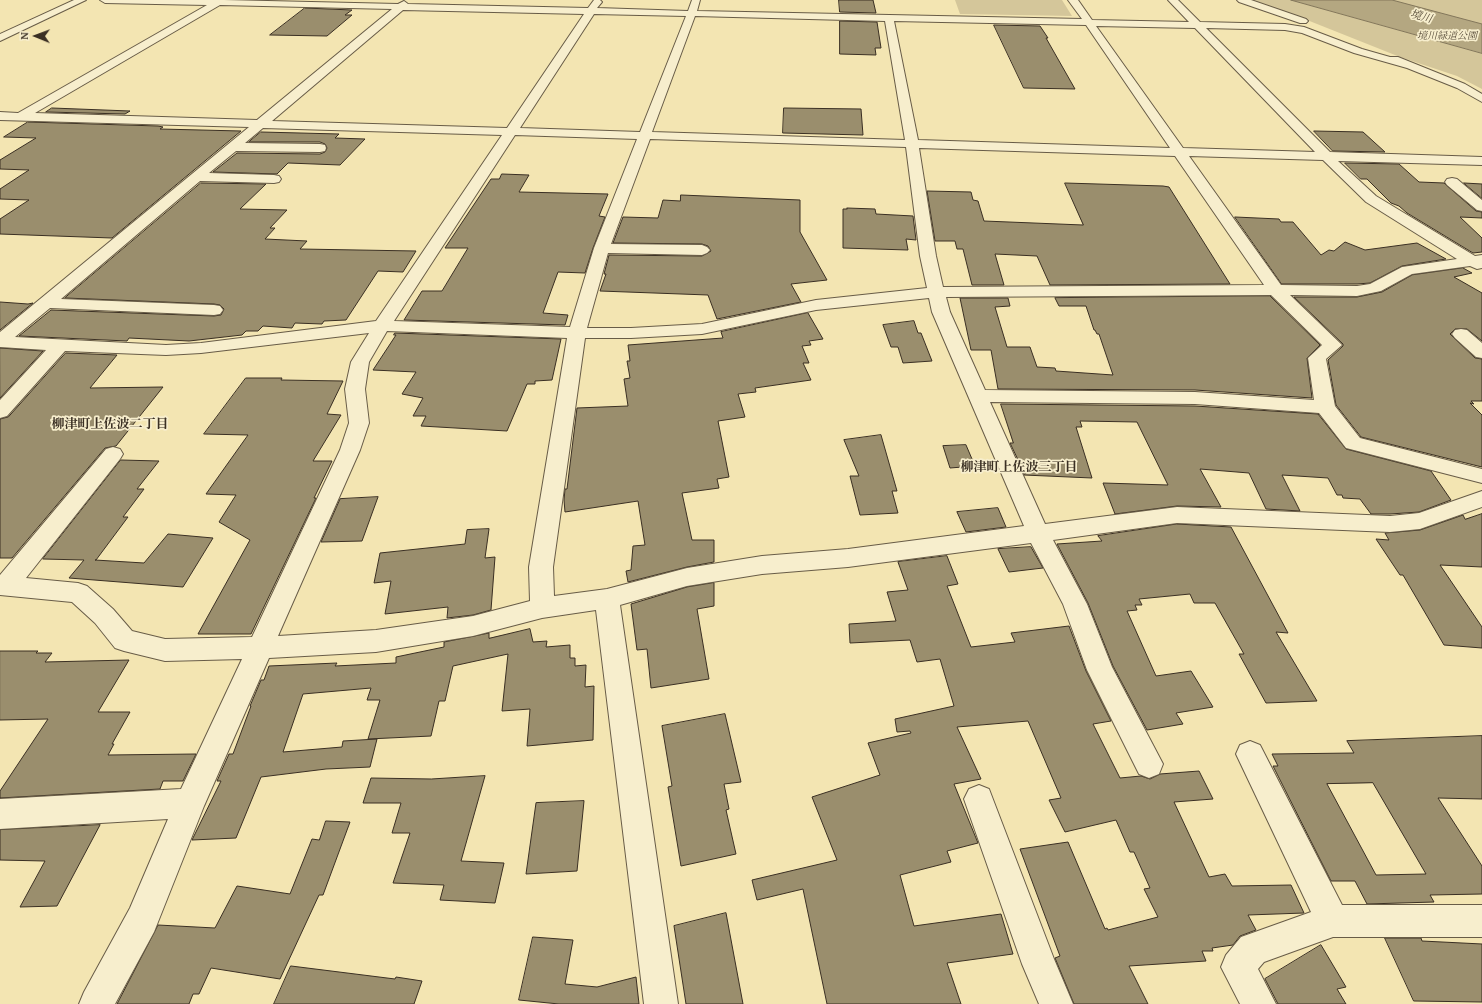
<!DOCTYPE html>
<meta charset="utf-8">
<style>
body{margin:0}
#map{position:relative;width:1482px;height:1004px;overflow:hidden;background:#f3e5b2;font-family:"Gentium Book Plus",serif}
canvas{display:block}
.north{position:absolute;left:16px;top:16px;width:40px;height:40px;-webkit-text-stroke:3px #f7eecd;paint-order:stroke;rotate:271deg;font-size:11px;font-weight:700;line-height:16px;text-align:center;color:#3a2f23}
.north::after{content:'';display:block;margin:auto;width:14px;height:18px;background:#3a2f23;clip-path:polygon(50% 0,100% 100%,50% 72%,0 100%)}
</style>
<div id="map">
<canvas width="1482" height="1004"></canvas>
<div class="north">N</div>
</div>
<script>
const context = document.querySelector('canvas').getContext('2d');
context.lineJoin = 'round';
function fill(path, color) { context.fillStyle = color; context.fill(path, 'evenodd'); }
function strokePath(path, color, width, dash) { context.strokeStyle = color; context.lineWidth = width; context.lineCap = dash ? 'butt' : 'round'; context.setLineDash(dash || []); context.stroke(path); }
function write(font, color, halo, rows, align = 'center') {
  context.font = font + ' "Gentium Book Plus","Noto Serif JP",serif'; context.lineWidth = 3.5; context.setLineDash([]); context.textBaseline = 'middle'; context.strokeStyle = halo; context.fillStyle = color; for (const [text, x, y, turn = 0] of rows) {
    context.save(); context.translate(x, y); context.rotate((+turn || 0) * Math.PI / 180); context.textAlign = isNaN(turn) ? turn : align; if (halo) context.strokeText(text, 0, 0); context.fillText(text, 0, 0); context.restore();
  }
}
fill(new Path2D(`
 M955 0H1062L1072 16 960 14Z
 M1248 0H1482V89L1457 76 1400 57 1307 20Z`), '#d4c69a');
const water = new Path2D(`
 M1291 0H1392L1482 24V53Z`);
fill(water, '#b4a781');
strokePath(water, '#83775b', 1);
const building = new Path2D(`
 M839 0H873L876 13 840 12Z
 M305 8 352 10 345 15H352L327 36 270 35Z
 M840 21 877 22 881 48H875L876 55 840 54Z
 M994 25 1040 26 1048 38H1046L1075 89 1024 88Z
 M52 108 130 111 125 114 46 112Z
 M784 108 861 109 863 135 783 133Z
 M28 122 158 126 163 127 160 129 241 131 112 238 0 234V219L29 200 0 199V189L29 170 0 169V160L36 138 4 137Z
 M1314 131 1363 132 1385 152 1333 151Z
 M261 132 339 134 335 138 365 139 340 165 288 163 277 174 213 172 237 153 320 154 325 152 327 148 325 144 320 142H249Z
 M1345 163 1399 164 1419 182 1444 183 1476 211 1482 212V218L1460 217 1482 238V252L1473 253 1407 213 1399 206 1391 203 1367 179H1361Z
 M502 174 529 175 519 192 608 194 599 216 605 217 593 248 585 273 558 272 543 313 568 315 565 325 404 320 422 291H442L468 248H445L491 179H499Z
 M201 183 266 184 240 209 287 210 270 228H275L265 239 307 241 300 249 416 251 403 272 378 271 346 320 324 321 322 324 295 323 292 328 263 326 258 331H246L242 335 189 341 129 338 127 341 19 336 51 310 214 316 221 315 224 309 220 305 214 304 65 298Z
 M1065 183 1163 186 1169 187 1230 284 1050 285 1037 256 995 254 1004 285H972L963 249H957L955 241H935L927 191 971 192 973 200 978 201 984 221 1083 225Z
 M1464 183 1482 184V198Z
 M681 195 800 200V232L827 280 791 284 801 302 717 319 708 295 600 291 606 274H604L609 255 702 256 711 251 708 246 702 244 613 243 623 217 658 218 663 200 680 201Z
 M847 208 875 209 876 214 913 216 916 240 906 239 908 250 843 248V209H847Z
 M1235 217 1279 219 1281 222H1293L1321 255 1329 250 1334 251 1345 242 1365 250 1417 243 1446 259 1402 266 1370 283 1357 284H1282Z
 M1463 268 1472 273 1454 277 1482 293V341L1467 329H1455L1450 334 1475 358 1482 359V401H1471L1474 404 1470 403 1482 415V467L1361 437 1336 405 1328 360 1343 346V344L1294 297H1357L1382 292 1412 275Z
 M1270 296 1320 345 1307 358 1312 398 1195 390 998 389 991 350H971L960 298H1008L1010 306 995 307 1007 347H1030L1037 367 1055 368 1056 371 1113 375 1099 334H1097L1095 330H1094L1086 306H1059L1055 298Z
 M0 302 28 304 33 303 0 330Z
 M808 313 823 339 809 341 811 345 802 346 809 363H803L811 380 755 388 756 392 738 394 745 417 718 421 729 477 717 479 719 488 682 493 692 540H714V562L687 567 628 582 626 571 631 570 633 546 645 545 638 501 565 512 564 500 565 489H567L577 408 628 406 624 379 630 378 627 361H630L628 345 723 338 721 332Z
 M914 321 918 333H921L932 361 903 363 898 347H891L883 325Z
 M395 333 561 339 552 380 535 381V384H527L507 431 421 426 426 416H413L423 398 402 394 416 372 373 370 396 335H394Z
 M0 348 43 351 0 398Z
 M66 353 117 355 90 388 163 387 116 446 105 448 12 558H0V419L8 417Z
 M246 378H282L281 380 343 381 327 414 341 415 313 461H332L314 498H316L251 634H198L250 540 219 522 236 495 206 494 248 435 204 434Z
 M1001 404 1195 406 1318 414 1346 449 1431 471 1451 500 1419 512 1390 514H1371L1360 499 1343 498 1342 495H1337L1328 478 1282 475 1300 511 1266 509 1249 473 1200 469 1221 507 1177 506 1115 514 1103 483 1168 485 1137 422 1080 421 1082 427H1076L1092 478 1024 475 1022 464H1020L1010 443H1013Z
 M881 435 897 491H892L898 513 860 515 850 476H859L844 440Z
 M966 445 975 466 950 468 943 446Z
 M121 460 159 461 137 489H144L123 517H128L96 560H95L144 563 168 534 213 538 183 587 69 578 84 560 43 559Z
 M378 497 362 541 321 542 340 499Z
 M998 508 1006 527 966 532 957 512Z
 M1482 514V567L1440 565 1482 627V648L1444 645 1403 575H1400L1376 539 1389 540 1385 533 1420 530 1463 515 1465 519Z
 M1177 524 1231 527 1288 633 1276 632 1317 701 1266 703 1239 654H1244L1215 603H1194L1190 594 1139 599 1142 605H1135L1137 610 1127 611 1156 676 1191 671 1213 707 1176 713 1183 724 1147 730 1113 666 1088 603 1057 544 1102 541 1098 536Z
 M489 529 485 558 495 557 491 610 473 615 447 618 448 607 385 614 391 581 374 583 380 553 465 544 467 530Z
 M1031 547 1043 568 1009 572 998 549Z
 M947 556 958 584 947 586 971 647 1015 642 1011 633 1069 626 1086 671 1111 721 1093 724 1120 778 1141 776 1150 779 1160 774 1199 771 1213 799 1174 802 1209 877 1225 874 1232 886 1291 885 1304 913 1248 915 1256 930 1240 936 1233 945 1212 948 1213 951H1202L1206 961 1129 966 1148 1004H1074L1055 958 1060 956 1020 849 1068 842 1105 929 1107 928 1108 930 1158 917 1144 889 1150 888 1134 852H1130L1116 820 1065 832 1049 800 1061 798 1028 721 957 727 981 779 954 784 978 843 947 851 951 862 900 875 914 926 1001 914 1013 954 947 963 961 1004H827L803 889 757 900 752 880 837 860 812 797 880 775 868 743 911 733 910 731 897 732 895 719 954 706 940 659 917 662 910 640 850 643 849 624 896 621 887 592 908 590 898 562Z
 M714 583V606L697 609 709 679 651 688 647 649 637 650 631 604 687 587Z
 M530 629 533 642 547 641 546 647 570 645V658H575V666L586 665 585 687 594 686 593 740 527 746 530 709 502 711 508 654 453 666 445 701H439L431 736 368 739 380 700H367L371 688 303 694 283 752 342 747 343 741 377 739 370 767 326 769 261 777 236 838 192 840 221 781H217L229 754H233L251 706H250L261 680H264L269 666 337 663 335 666 396 663V657L444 647V642L489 633V638Z
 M0 651H38L36 653H52L45 662 129 660 98 712H130L112 744H114L108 755 196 754 183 781H163L160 789 0 798V791L48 719 0 720Z
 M725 714 741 782 724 784 729 809 726 810 736 854 681 866 668 787 672 786 662 726Z
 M1482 736V799L1438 798 1482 866V894L1430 895 1434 902 1367 904 1355 881H1331L1273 766H1278L1272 754 1354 753 1347 741ZM1373 783 1426 874 1376 875 1327 784Z
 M485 776 461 861 504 863 495 903 440 900 444 885 393 883 410 833H392L401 803H363L371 778 431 779Z
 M584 801 577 871 526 874 536 803Z
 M326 821 350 822 323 895H319L280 979 211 968 199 994H193L189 1004H117L158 925 215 928 237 886 290 894 312 839 319 840Z
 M100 825 57 906 20 907 45 861 0 860V830Z
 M726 913 743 1004H686L674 926Z
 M533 937 573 940 565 984 597 987 636 977 639 1004H559L519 1000Z
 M1385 938H1421L1422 941 1482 944V1002L1414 1001Z
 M1321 945 1346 987 1337 989 1346 1004H1278L1265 979Z
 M291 966 395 979 396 977 422 981 414 1004H274Z`);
fill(building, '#9a8e6d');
strokePath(building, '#3a2f23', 1);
const minor = new Path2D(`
 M74 0H86L0 41V34Z
 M100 0H224L398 4 404 1 408 4 588 8 594 0H600L602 2 597 8 688 11 692 0H700L697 11 1082 19 1068 0H1078L1092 20 1189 22 1168 0H1178L1200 22 1285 24 1304 27 1362 49 1390 57H1398L1465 84 1482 94V102L1457 88 1407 68 1354 53 1302 33 1285 30 1206 28 1330 152 1482 157V165L1338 161 1376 196 1475 256 1482 255V268L1477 269 1470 266 1412 274 1381 291 1357 296 1290 295 1342 345 1326 359 1335 406 1360 438 1482 469V483L1346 448 1319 413 1195 404 990 402 1045 524 1177 507 1390 516 1419 513 1482 491V507L1420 529 1390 532 1177 523 1053 540 1087 604 1112 667 1163 764 1159 774 1149 778 1139 774 1087 670 1063 604 1031 543 848 567 762 574 687 586 620 605 678 1004H644L596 610 542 618 473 636 376 652 269 658 204 806 154 932 115 1004H79L84 992 130 908 168 819 0 829V799L181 789 242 659 165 661 124 651 115 648 95 623 72 602 0 595V575L106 449 113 447 120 449 123 454 120 459 26 578 78 583 87 586 113 609 132 631 165 639 252 637 340 450 349 423 345 389 351 362 369 333 201 353 166 355 65 351 7 416 0 418V400L46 350 0 347V332L249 127 0 120V112L18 113 207 5 105 3ZM220 5 392 9 257 120 35 113ZM403 10 584 14 507 128 272 121ZM594 14 686 16 640 132 520 128ZM695 16 885 21 905 140 652 132ZM894 21 1086 25 1170 148 918 140ZM1096 26 1195 28 1315 152 1183 148ZM263 128 502 135 376 321 201 343 166 345 15 337 50 308 214 315 220 314 223 310 220 306 214 305 61 299 200 181 274 183 279 182 281 179 279 176 274 175 209 173 236 151 320 152 325 151 326 148 325 145 320 144 245 143ZM515 135 637 139 594 248 570 327 394 321ZM650 139 906 147 920 256 927 288 816 300 702 324 631 328H587L608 253 702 255 707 253 710 250 707 247 702 245 611 244ZM919 148 1175 156 1264 285 943 287 936 256ZM1189 156 1323 160 1366 202 1457 259 1402 267 1370 284 1357 286 1281 285ZM1271 295 1322 345 1308 358 1314 400 1195 392 985 390 950 312 946 297ZM929 298 932 312 1024 526 848 549 762 556 687 568 607 589 554 596 553 567 585 338H631L702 334 816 310ZM387 331 567 338 529 567 530 601 473 616 376 630 278 636 360 450 369 423 365 389 369 362Z
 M1237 0H1251L1306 19 1308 21 1306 23H1300L1239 2Z
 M1452 178 1457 179 1482 200V211L1477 210 1447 185 1445 182 1447 179Z
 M1461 329 1467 330 1482 343V358L1476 357 1455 338 1452 334 1455 330Z
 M1250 741 1260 745 1342 905H1482V937H1333L1264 962 1258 969 1276 1004H1240L1221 967 1226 955 1241 937 1311 912 1236 754 1240 745Z
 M979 785 989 789 1054 959 1073 1004H1039L1022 964 964 799 969 789Z`);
strokePath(minor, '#685c47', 2);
fill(minor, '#f7eecd');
write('italic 10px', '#594d3b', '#f7eecd', [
 ["境川緑道公園",1447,36]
]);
write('italic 11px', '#584d3a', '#f7eecd', [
 ["境川",1421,17,15]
]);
write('bold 13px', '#3a2f23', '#f7eecd', [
 ["柳津町上佐波二丁目",110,425],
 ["柳津町上佐波三丁目",1019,468]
]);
</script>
